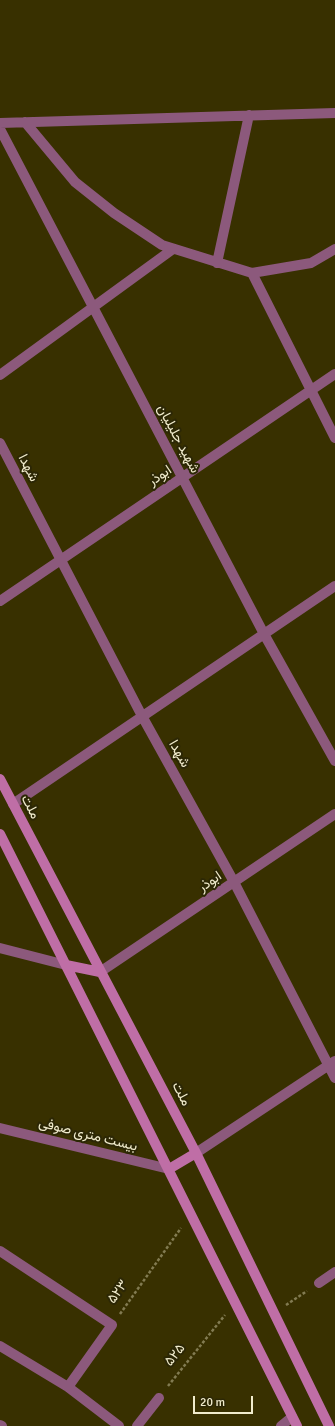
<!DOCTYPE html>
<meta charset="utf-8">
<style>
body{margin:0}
#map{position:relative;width:335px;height:1426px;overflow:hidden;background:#383000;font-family:Signika,sans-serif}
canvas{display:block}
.scale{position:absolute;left:193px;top:1396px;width:60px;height:18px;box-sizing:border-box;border:2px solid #f1eccd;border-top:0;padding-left:5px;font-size:12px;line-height:14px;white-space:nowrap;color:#f1eccd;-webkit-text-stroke:3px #2c2705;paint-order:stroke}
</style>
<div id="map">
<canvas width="335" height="1426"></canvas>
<div class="scale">20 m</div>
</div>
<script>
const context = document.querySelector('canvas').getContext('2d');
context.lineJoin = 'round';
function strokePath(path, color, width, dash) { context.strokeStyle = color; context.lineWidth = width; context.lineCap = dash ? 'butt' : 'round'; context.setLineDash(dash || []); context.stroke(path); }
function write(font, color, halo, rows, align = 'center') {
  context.font = font + ' Signika,Vazirmatn,sans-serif'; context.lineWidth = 4; context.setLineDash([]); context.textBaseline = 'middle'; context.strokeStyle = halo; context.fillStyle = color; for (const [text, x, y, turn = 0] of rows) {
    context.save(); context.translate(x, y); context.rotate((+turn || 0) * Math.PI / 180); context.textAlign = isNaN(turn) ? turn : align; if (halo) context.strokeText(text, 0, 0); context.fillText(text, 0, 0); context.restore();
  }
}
strokePath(new Path2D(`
 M286 1305 307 1291
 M120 1314 181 1228
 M168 1386 225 1315`), '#827b51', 2.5, [3, 2]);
strokePath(new Path2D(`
 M25 122 75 182 114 213 162 245 252 273 335 438
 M0 123 335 113
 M0 129 264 634 335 761
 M217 263 249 115
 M252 273 311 263 335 249
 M0 375 173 249
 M0 443 142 716 234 882 335 1078
 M0 601 335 374
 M13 804 335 586
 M0 948 66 965
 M100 972 335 814
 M0 1128 169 1169
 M196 1153 335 1061
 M0 1251 112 1325 68 1387
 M319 1283 335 1272
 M0 1346 68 1387 119 1426
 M0 1425 2 1426
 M137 1426 159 1398
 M281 1426 292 1417`), '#8c597c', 10);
strokePath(new Path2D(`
 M0 779 196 1153 329 1426
 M0 834 297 1426
 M66 965 100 972
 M169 1169 196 1153`), '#bf6ea6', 10);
write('14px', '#f1eccd', '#2c2705', [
 ["شهید جلیلیان",178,439,62],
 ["شهدا",28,468,63],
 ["ابوذر",160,476,-34],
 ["شهدا",179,754,61],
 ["ملت",30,807,62],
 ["ابوذر",210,882,-34],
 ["ملت",181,1094,62],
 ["بیست متری صوفی",88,1135,14],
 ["۵۲۳",118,1292,-54],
 ["۵۲۵",175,1355,-52]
]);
</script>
